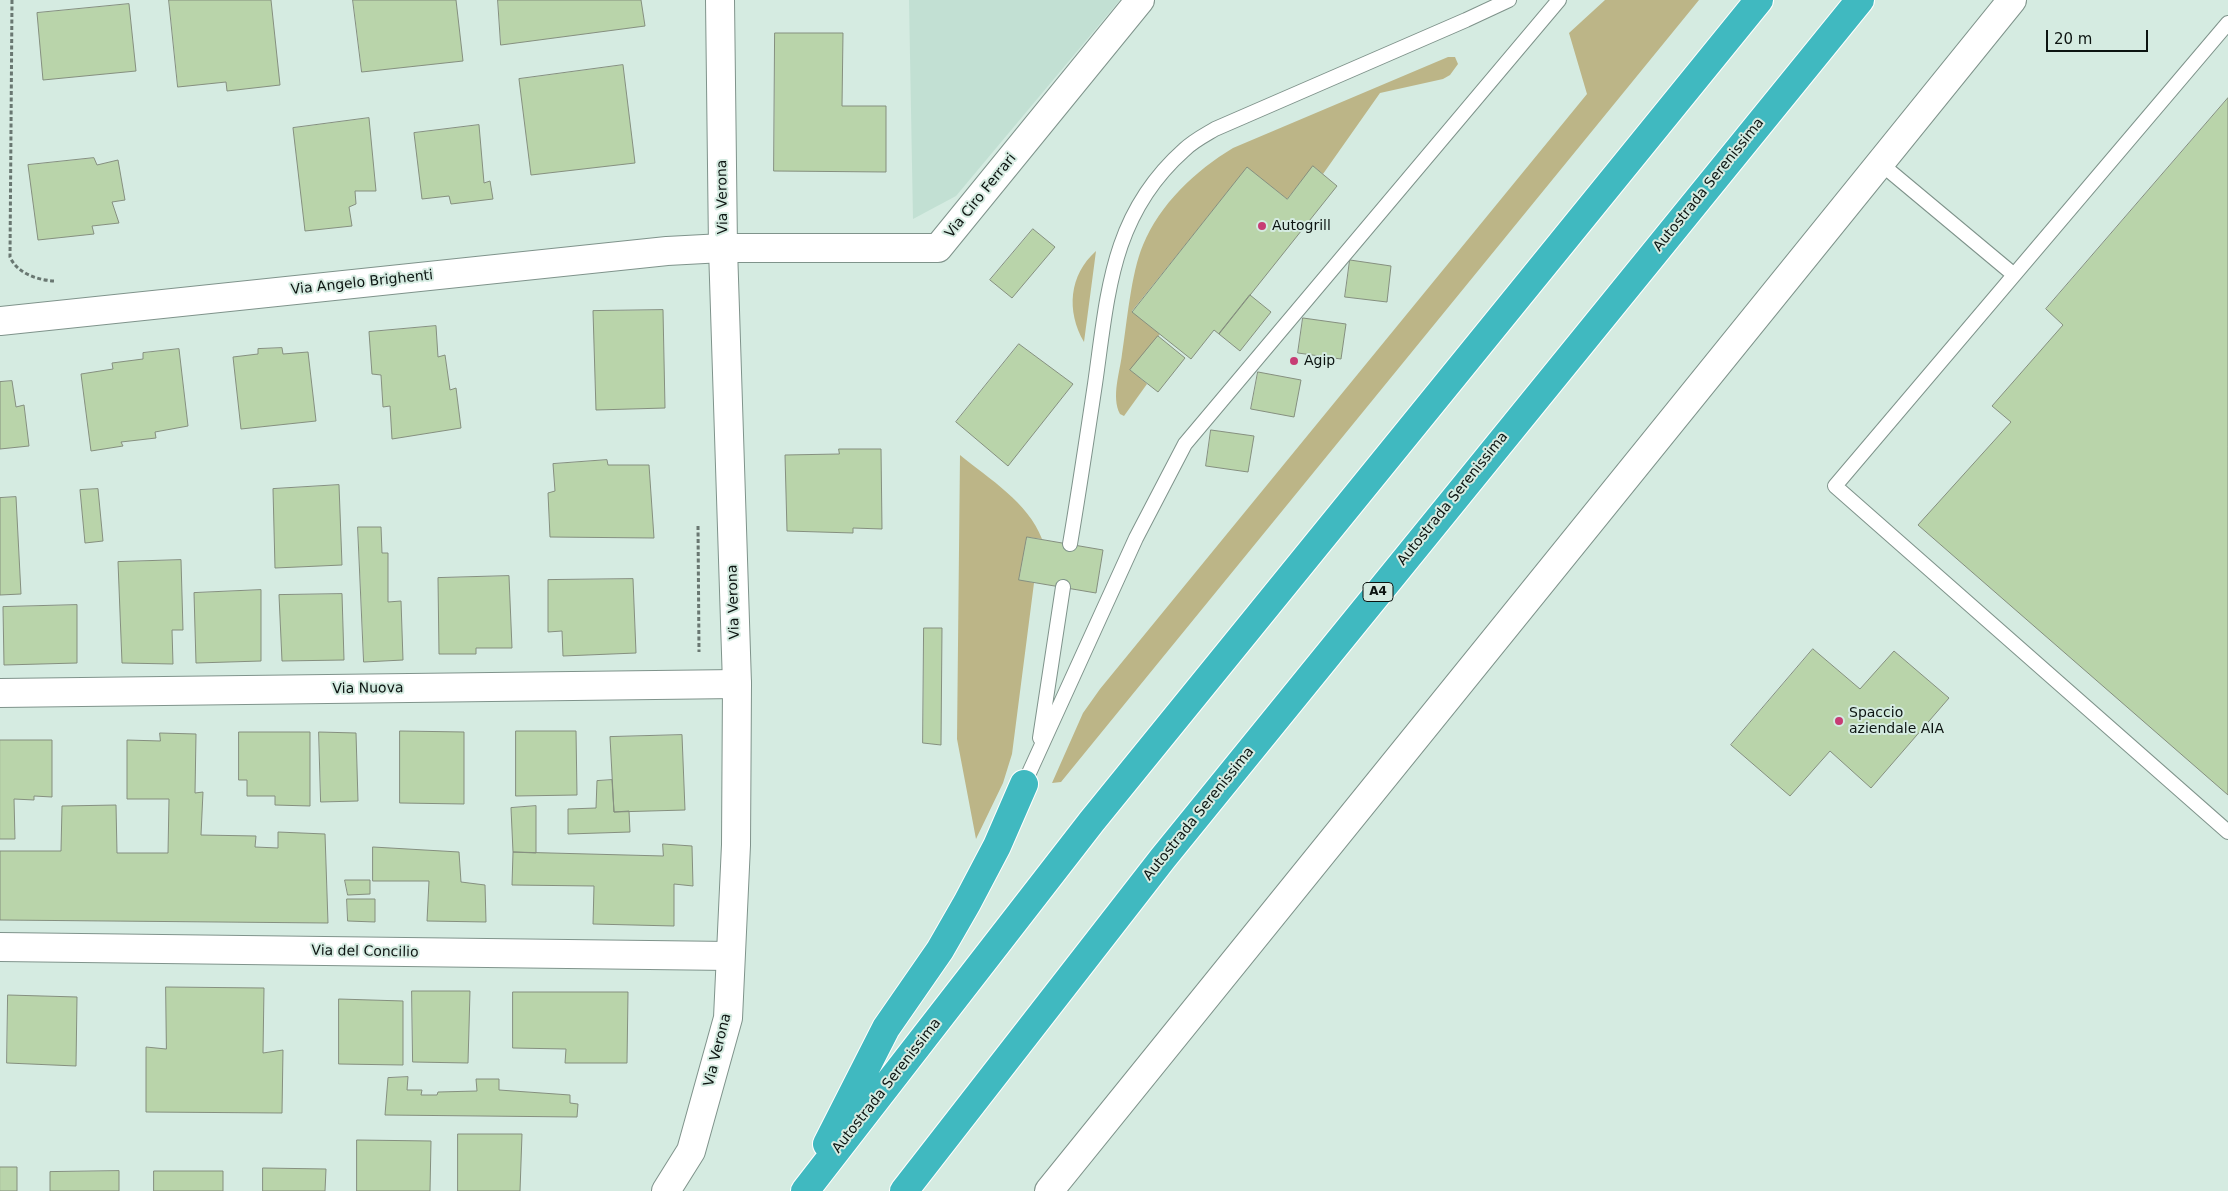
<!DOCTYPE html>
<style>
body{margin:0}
#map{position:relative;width:2228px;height:1191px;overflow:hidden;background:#d5ebe1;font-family:"DejaVu Sans",sans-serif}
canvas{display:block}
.scale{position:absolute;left:2046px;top:30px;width:102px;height:22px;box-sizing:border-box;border:2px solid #0c1411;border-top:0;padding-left:6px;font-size:15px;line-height:18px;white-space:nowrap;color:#0c1411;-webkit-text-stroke:4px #d5ebe1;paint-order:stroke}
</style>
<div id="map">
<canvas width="2228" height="1191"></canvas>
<div class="scale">20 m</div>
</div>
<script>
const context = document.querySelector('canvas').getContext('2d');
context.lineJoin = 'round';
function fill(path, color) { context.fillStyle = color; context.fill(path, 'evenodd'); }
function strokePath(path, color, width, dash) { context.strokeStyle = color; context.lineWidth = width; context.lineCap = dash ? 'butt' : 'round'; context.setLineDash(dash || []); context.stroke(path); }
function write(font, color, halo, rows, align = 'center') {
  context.font = font + ' "DejaVu Sans",sans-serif'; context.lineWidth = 4; context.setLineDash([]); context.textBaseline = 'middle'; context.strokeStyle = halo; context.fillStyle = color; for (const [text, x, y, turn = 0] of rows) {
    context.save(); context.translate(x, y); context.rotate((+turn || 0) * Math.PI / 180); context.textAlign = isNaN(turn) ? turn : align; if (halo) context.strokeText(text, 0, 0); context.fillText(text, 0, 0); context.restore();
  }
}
fill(new Path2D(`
 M909 0H1120L956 196 913 219Z`), '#c2e0d3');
fill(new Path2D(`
 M1605 0H1699L1061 782 1052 783 1083 713 1100 689 1587 94 1569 33Z
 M1448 57H1455L1458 64 1450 75 1443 79 1380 93 1323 174 1314 167 1287 199 1247 168 1132 311 1160 334 1131 370 1147 384 1124 416 1120 414C1111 397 1120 372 1122 354 1127 323 1131 273 1143 245 1160 204 1195 171 1233 148Z
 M1096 251 1084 342C1066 311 1069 275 1096 251Z
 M960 455C989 479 1028 502 1042 539L1027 537 1019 579 1034 583 1012 754 1003 783 976 839 957 739Z`), '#bcb587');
const building = new Path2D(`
 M169 0H271L280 85 227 91 226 82 178 87Z
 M353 0H456L463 61 362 72Z
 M498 0H641L645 26 501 45Z
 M129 4 136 71 43 80 37 13Z
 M775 33H843L842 106H886V172L774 171Z
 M623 65 635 163 531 175 519 79Z
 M2228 98V795L1918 525 2011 422 1992 406 2063 325 2046 309Z
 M369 118 376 191H355L356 204 349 207 352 226 305 231 293 128Z
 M479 125 484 183 490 181 493 199 451 204 449 196 422 199 414 133Z
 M94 158 97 165 118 160 125 200 112 202 119 223 92 226 94 234 38 240 28 165Z
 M1313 166 1337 186 1219 334 1214 330 1191 359 1132 312 1247 167 1287 199Z
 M1033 229 1055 247 1012 298 990 280Z
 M1350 260 1391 266 1387 302 1345 297Z
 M1250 295 1271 312 1240 351 1219 334Z
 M663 310 665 408 596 410 593 311Z
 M1303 318 1346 324 1341 359 1298 353Z
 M436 326 438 357 445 355 450 390 456 388 461 428 392 439 390 406 383 407 381 375 372 374 369 332Z
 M1158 336 1185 358 1158 392 1130 370Z
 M1019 344 1073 384 1008 466 956 422Z
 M282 348 283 354 308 352 316 421 241 429 233 357 258 354V349Z
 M179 349 188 426 155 432 156 438 121 442 123 446 91 451 81 374 113 369 112 363 143 359V353Z
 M1258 372 1301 380 1294 417 1251 409Z
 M12 381 16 407 24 405 29 446 0 449V382Z
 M1211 430 1254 436 1248 472 1206 466Z
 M839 449H881L882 529 853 528V533L787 531 785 455 839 454Z
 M607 460 608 465H649L654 538 550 537 548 493 555 491 553 464Z
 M339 485 342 565 275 568 273 489Z
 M98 489 103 541 85 543 80 490Z
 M16 497 21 594 0 595V498Z
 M358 527H381L382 553H388V602L401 601 403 660 364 662Z
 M1027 537 1103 550 1096 593 1019 580Z
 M181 560 183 630H172L173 664 122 663 118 562Z
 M509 576 512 648H476V654H439L438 578Z
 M633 579 636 653 563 656 562 631 548 632V580Z
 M261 590V661L196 663 194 593Z
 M342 594 344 660 282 661 279 595Z
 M77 605V663L4 665 3 607Z
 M924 628H942L941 745 923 743Z
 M1813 649 1860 689 1894 651 1949 698 1871 788 1830 751 1790 796 1731 745Z
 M400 731 464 732V804L400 803Z
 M516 731H576L577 795 516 796Z
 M239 732H310V806L275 805V796H247V780H239Z
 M319 732 356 733 358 801 321 802Z
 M160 733 196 734 195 793 203 792 201 835 256 836 255 847 278 848V832L325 834 328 923 0 920V851H61L62 806 116 805 117 853H168L169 799H127V740L160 741Z
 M682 735 685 810 614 812 610 737Z
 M0 740H52V797L34 796V800L14 799 15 839H0Z
 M612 780 614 812 629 811 630 832 568 834V809L596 808 597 781Z
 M536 806V853L513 852 511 808Z
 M663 844 692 846 693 886 674 884V926L593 924 594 886 512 885 513 852 663 856Z
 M373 847 459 852 461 882 485 885 486 922 427 921 429 881H373Z
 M345 880H370V894L348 895Z
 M347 899H375V922L348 921Z
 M166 987 264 988 263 1053 283 1050 282 1113 146 1112V1047L166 1049Z
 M412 991H470L468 1063 413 1062Z
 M513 992H628L627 1063H565L566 1049 513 1048Z
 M8 995 77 997 76 1066 7 1063Z
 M339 999 403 1001V1065L339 1064Z
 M408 1077 407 1090H422L421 1095H437L438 1092 477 1091 476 1079H499V1090L570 1095V1103L578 1104 577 1117 385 1115 388 1078Z
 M458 1134H522L520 1191H458Z
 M357 1140 431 1141 430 1191H357Z
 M0 1167H17V1191H0Z
 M263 1168 326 1169 325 1191H263Z
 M119 1171V1191H50V1172Z
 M154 1171H223V1191H154Z`);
fill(building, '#b9d4aa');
strokePath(building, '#858f7f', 1);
const lane = new Path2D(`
 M2228 23 1835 486 2228 832
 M1880 163 2013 274
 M1070 544C1079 491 1087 437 1095 384 1108 293 1111 215 1184 150 1193 141 1205 135 1215 129L1466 20 1509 0
 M1040 738 1063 587
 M1024 784 1136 538 1185 444 1559 0`);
const street = new Path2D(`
 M0 321 667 251 723 248H938L1140 0
 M0 693 737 684
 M0 947 730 956`);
const secondary = new Path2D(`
 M666 1191 691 1151 728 1018 736 845 737 684 723 248 720 0
 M1049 1191 2012 0`);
const highway = new Path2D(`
 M827 1144 886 1028 940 950 967 903 997 846 1024 784
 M805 1191 1092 821 1759 0
 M904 1191 1163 858 1860 0`);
strokePath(lane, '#7f938b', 16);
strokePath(street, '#7f938b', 30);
strokePath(secondary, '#7f938b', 30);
strokePath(highway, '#fff', 30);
strokePath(new Path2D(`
 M12 0 10 257C17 273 37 280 54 281
 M698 526 699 652`), '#697771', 3, [4, 2.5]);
strokePath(lane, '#fff', 14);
strokePath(street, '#fff', 28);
strokePath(secondary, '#fff', 28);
strokePath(highway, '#40b9c0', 28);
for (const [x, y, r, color] of [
 [1262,226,5,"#c73c74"],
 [1294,361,5,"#c73c74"],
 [1839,721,5,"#c73c74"]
]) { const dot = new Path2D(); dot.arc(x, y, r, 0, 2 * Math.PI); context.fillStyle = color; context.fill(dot); strokePath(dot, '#d5ebe1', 2); }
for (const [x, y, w] of [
 [1378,592,30]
]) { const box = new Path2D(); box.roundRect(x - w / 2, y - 9.5, w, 19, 4); context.fillStyle = '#d5ebe1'; context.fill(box); strokePath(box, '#0c1411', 1); }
write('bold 12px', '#0c1411', null, [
 ["A4",1378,592]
]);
write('14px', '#0c1411', '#d5ebe1', [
 ["Autostrada Serenissima",1709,185,-51],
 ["Via Ciro Ferrari",981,196,-51],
 ["Via Verona",723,197,-91],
 ["Via Angelo Brighenti",362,283,-6],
 ["Autostrada Serenissima",1453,499,-51],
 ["Via Verona",734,602,-92],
 ["Via Nuova",368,689,-1],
 ["Autostrada Serenissima",1199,814,-51],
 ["Via del Concilio",365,952,1],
 ["Via Verona",718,1050,-76],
 ["Autostrada Serenissima",887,1086,-52]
]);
write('14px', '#0c1411', '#d5ebe1', [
 ["Autogrill",1272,226],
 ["Agip",1304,361],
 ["Spaccio",1849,713],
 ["aziendale AIA",1849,729]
], 'left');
</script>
